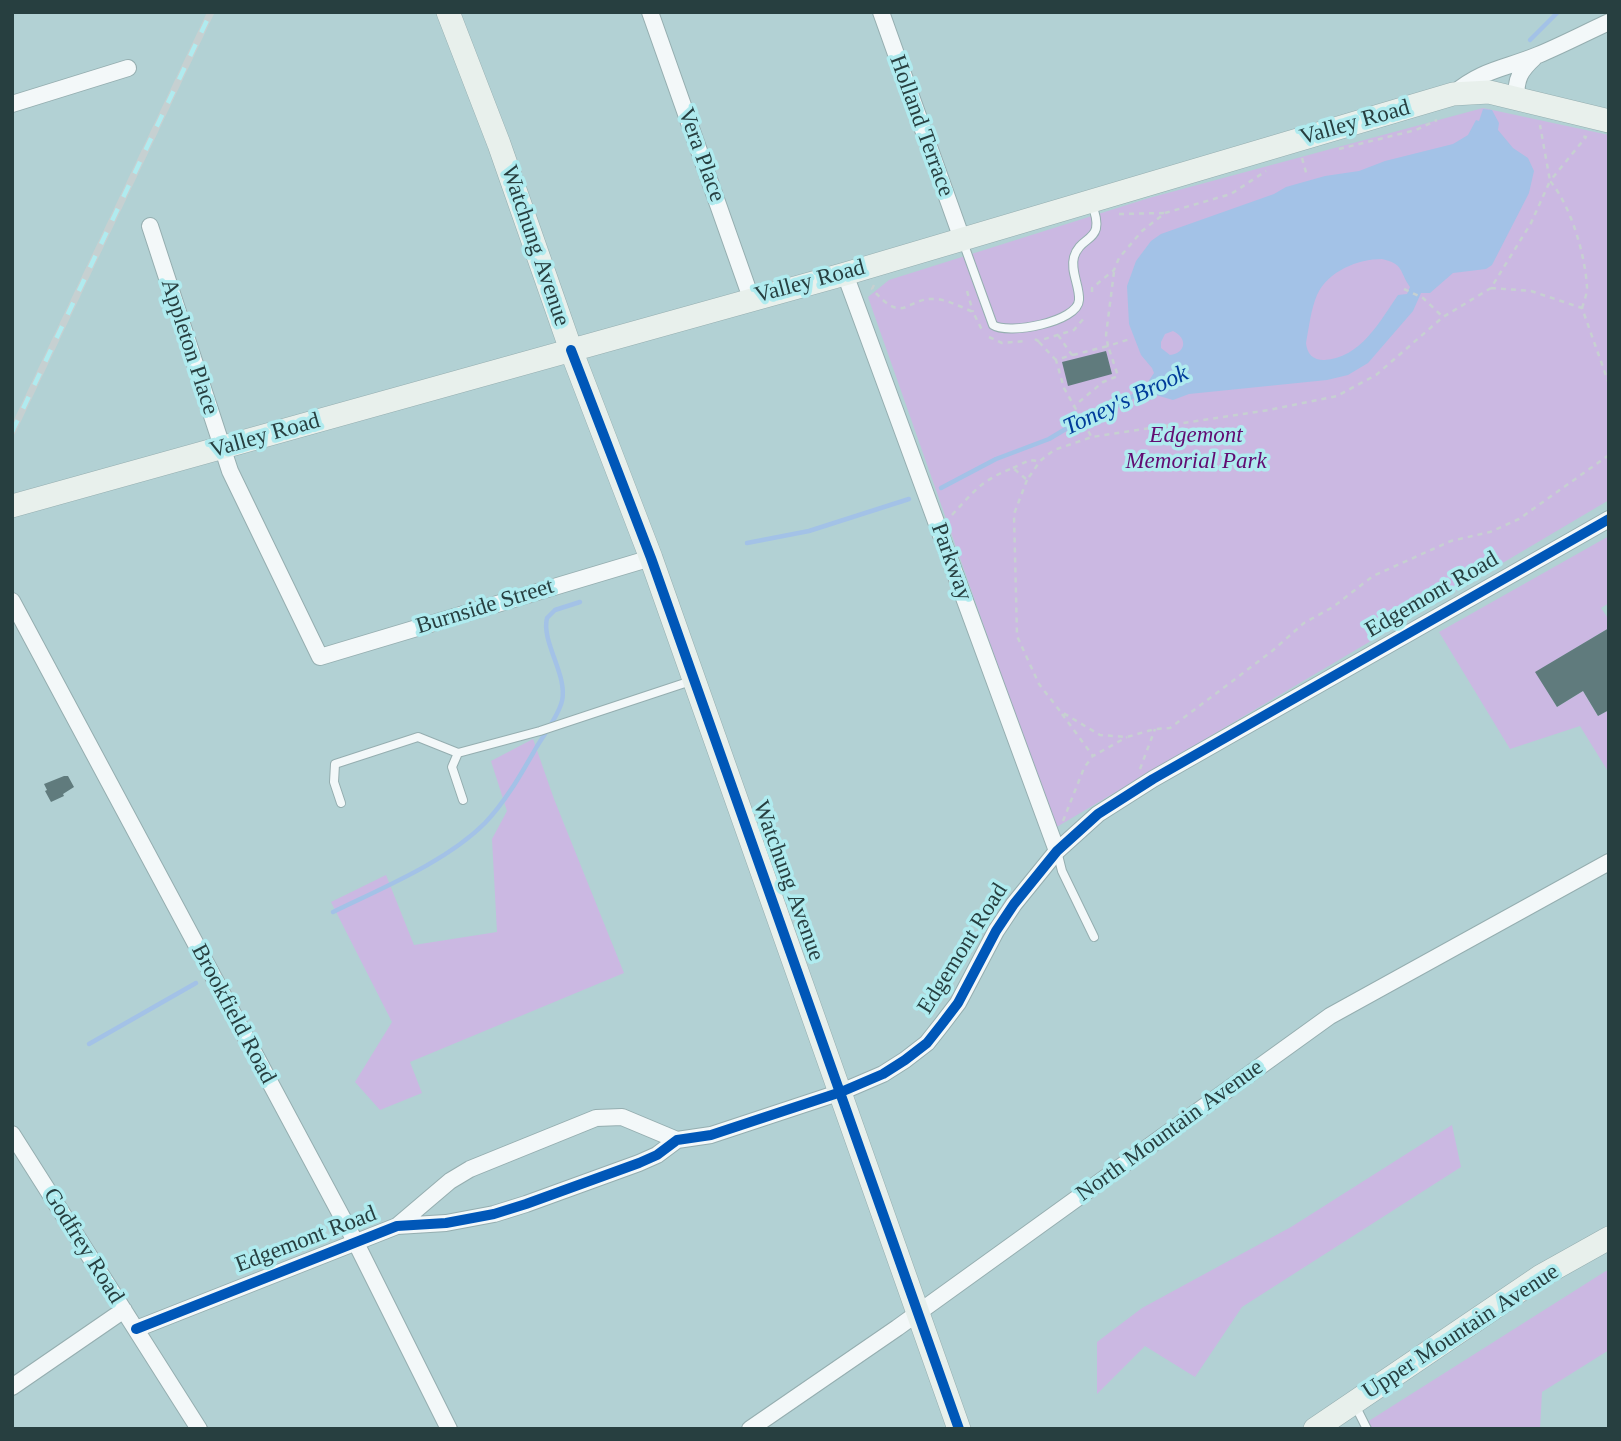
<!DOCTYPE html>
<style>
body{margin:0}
#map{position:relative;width:1621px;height:1441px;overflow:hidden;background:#b2d1d4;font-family:"Times New Roman",serif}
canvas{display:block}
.frame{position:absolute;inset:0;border:14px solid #273f40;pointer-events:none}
</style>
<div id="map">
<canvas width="1621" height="1441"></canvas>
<div class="frame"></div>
</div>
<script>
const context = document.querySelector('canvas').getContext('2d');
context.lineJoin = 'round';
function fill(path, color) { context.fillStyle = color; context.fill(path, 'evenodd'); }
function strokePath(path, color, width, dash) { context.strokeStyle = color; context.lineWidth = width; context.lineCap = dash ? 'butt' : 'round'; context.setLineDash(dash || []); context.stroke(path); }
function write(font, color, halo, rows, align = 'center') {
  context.font = font + ' "Times New Roman",serif'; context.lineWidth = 7; context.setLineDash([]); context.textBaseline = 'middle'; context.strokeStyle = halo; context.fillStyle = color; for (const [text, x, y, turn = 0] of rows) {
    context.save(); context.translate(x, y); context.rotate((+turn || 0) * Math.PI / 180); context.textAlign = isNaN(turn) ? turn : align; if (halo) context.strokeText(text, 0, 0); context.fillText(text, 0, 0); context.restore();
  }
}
fill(new Path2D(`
 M1483 108 1609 135V500L1055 828 868 297 889 280 1149 198Z
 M1609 536V603L1601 608 1609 620V628L1536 672 1557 707 1583 691 1598 716 1609 710V773L1580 726 1510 749 1439 632Z
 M533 739 554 799 624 973 410 1062 422 1093 380 1110 355 1082 392 1022 331 902 386 875 414 945 497 932 492 839 507 811 491 761Z
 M1452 1125 1461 1167 1242 1307 1195 1377 1145 1346 1097 1394V1342L1142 1308 1291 1227Z
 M1609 1269V1350L1542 1392 1540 1429H1356Z`), '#cbb8e2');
fill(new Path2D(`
 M1483 109 1492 110 1499 123 1498 130 1513 148 1528 158 1534 171 1529 193 1492 265 1486 269 1453 273 1430 293H1421L1413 311 1368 363 1348 375 1327 380 1189 394 1173 400 1142 391 1154 373 1152 368 1141 355 1129 324 1127 286 1136 261 1151 241 1161 234 1274 194 1286 187 1325 176 1359 171 1385 161 1453 144 1468 135 1476 120 1479 121ZM1382 259C1404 264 1399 271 1410 287L1407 294 1398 295C1380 321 1361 358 1324 360 1313 360 1307 354 1306 343 1309 327 1311 309 1317 295 1328 271 1358 259 1382 259ZM1173 331C1188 338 1186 353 1170 355L1161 348V342L1165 334Z`), '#a3c2e7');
strokePath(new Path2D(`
 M1530 40 1558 12
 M941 488 996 459 1049 439 1089 415 1118 405 1144 390
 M747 543 809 531 909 499
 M333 912C382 888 446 862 485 823 506 801 521 774 536 748 544 734 558 717 562 701 568 675 541 642 547 618L555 610 580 602
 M89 1044 196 983`), '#a3c2e7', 4.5);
fill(new Path2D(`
 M1106 351 1112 374 1068 386 1062 362Z
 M1609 628V710L1598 716 1583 691 1557 707 1535 672Z
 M64 776H68L74 787 63 794 64 796 51 802 45 791 47 790 44 784Z`), '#607b7d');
const lane = new Path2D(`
 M963 242 993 325C1008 335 1078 322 1079 300 1080 286 1070 271 1074 257 1081 233 1108 244 1091 202
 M463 800 452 767 458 753 540 731 691 681
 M341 803 334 782 335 764 418 737 458 753
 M1057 851 1062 871 1094 937
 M1354 1403 1367 1429`);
const street = new Path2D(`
 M650 12 751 298
 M881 12 962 239
 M1453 94C1483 69 1504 69 1538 55 1562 45 1585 33 1609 22
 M1517 97C1515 79 1521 70 1534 58
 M12 104 128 68
 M150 226 230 471 320 657 651 558
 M845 274 1057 851
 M12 601 356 1243 449 1429
 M12 1134 199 1429
 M397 1226 450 1181 470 1169 596 1118 622 1117 677 1140
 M136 1329 397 1226 446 1223 494 1214 526 1204 639 1163 657 1155 677 1140 711 1135 841 1092 883 1074 905 1060 927 1043 942 1024 958 1003 996 931 1014 904 1057 851 1098 814 1153 779 1609 519
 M12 1387 124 1310
 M750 1429 897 1328 1330 1016 1609 862`);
const secondary = new Path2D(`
 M448 12 499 144 571 350 651 558 959 1429
 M12 506 845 274 1453 94 1489 92 1609 121
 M1315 1429 1541 1276 1609 1238`);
strokePath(lane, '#95aeb0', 10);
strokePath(street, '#95aeb0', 18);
strokePath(secondary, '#95aeb0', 24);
strokePath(new Path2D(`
 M1339 149 1416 130 1437 120
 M1302 158 1307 176
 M1119 214 1165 213
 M1114 272 1106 335 1108 346 1130 339
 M874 285 872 289C906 327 904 297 936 299 948 300 961 307 973 312L982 330
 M1491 288 1531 291 1582 308 1609 384
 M1404 289 1423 298 1443 317
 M967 291 973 312
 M1092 292V288L1114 270 1119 258 1142 231 1165 213 1231 194 1266 171
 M1582 308C1584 302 1587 294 1587 287 1585 254 1571 206 1550 181L1586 137 1582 136
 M1058 335 1072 355 1056 360 1064 388 1091 436
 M989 337 1002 343 1026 341
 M1035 339 1038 341 1074 330 1084 318
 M1039 342 1056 360
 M1073 355 1108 346 1118 376 1103 382 1073 407
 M1013 468 1030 460 1039 461
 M1027 480 1014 514 1017 636 1039 684 1060 711 1100 735 1127 737 1155 729 1170 728 1271 652 1304 623 1333 607 1373 576 1451 541 1490 532 1519 519 1609 455
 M952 515C974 491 982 480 1013 468L1027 480 1040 461 1054 450 1092 437 1269 410 1337 396 1376 375 1443 317 1491 288 1531 223 1550 181 1540 125
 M1062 714 1093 756 1127 737
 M1140 769 1155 729
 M1063 821 1084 768 1092 757`), '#c6d0d1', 2.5, [5, 5]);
strokePath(lane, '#f3f8f9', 8);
strokePath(street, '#f3f8f9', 16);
strokePath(secondary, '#e8f0ec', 23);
const rail = new Path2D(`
 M12 432 211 12`);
strokePath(rail, '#c6d0d1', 7);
strokePath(rail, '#b0ebef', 4.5, [13]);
strokePath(new Path2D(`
 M571 350 651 558 959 1429
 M136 1329 397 1226 446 1223 494 1214 526 1204 639 1163 657 1155 677 1140 711 1135 841 1092 883 1074 905 1060 927 1043 942 1024 958 1003 996 931 1014 904 1057 851 1098 814 1153 779 1609 519`), '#0057b8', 10);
write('23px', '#273f40', '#b0ebef', [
 ["Valley Road",1355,123,-16],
 ["Holland Terrace",921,126,70],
 ["Vera Place",701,155,70],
 ["Watchung Avenue",535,246,71],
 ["Valley Road",810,282,-15],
 ["Appleton Place",189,347,72],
 ["Valley Road",265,436,-16],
 ["Parkway",951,562,70],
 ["Edgemont Road",1432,595,-30],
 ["Burnside Street",485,607,-17],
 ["Watchung Avenue",788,881,70],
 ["Edgemont Road",963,949,-58],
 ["Brookfield Road",233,1014,62],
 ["North Mountain Avenue",1170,1131,-36],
 ["Edgemont Road",306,1240,-21],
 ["Godfrey Road",83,1246,58],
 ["Upper Mountain Avenue",1461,1332,-33]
]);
write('italic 23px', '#620c72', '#b0ebef', [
 ["Edgemont",1196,436],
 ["Memorial Park",1196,462]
]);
write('italic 24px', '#003c9a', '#b0ebef', [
 ["Toney's Brook",1126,401,-25]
]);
</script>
